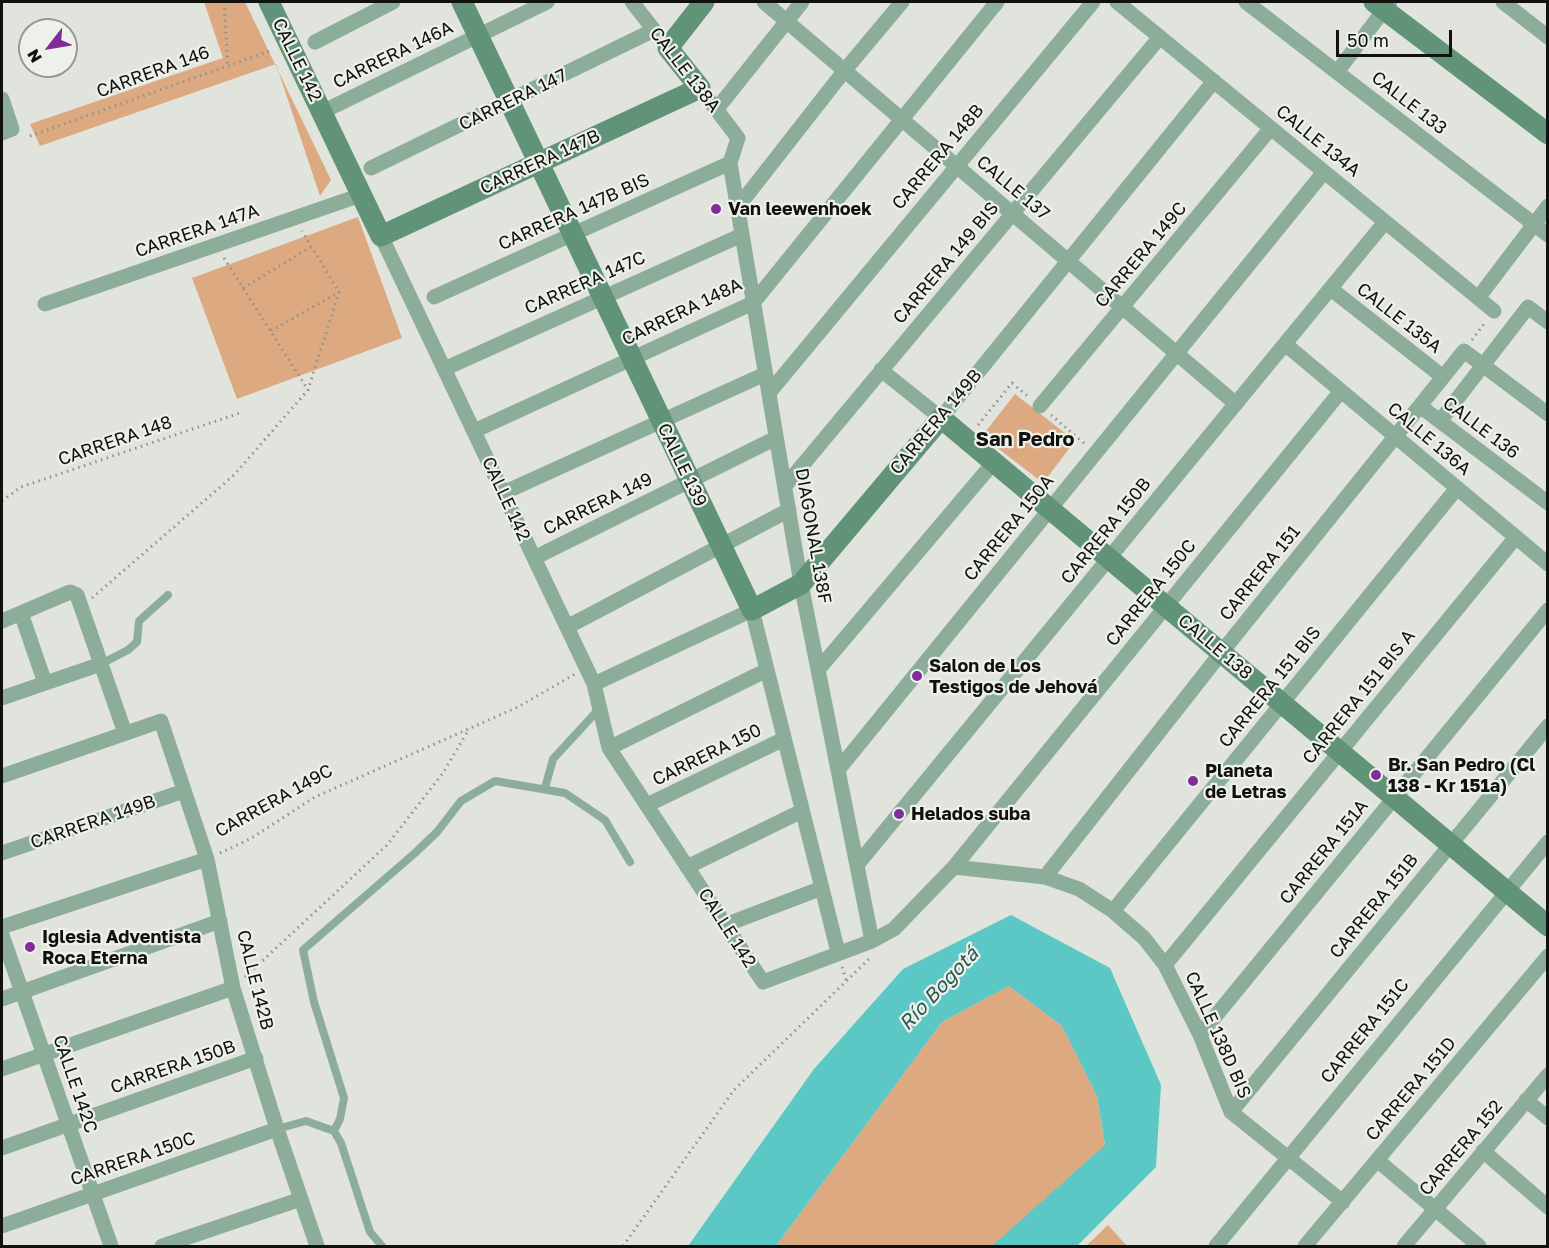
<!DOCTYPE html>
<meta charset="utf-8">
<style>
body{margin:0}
#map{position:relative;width:1549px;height:1248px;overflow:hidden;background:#e1e4dd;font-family:"Golos Text",sans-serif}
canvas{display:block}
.frame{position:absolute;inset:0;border:3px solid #111210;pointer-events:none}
.north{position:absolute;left:18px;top:18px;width:60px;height:60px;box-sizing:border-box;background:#eef1ea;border:2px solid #969893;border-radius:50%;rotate:239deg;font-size:16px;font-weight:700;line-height:24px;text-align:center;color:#111210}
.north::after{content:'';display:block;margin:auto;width:21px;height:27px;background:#822c9a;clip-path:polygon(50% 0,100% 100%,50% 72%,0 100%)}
.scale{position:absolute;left:1336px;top:30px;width:116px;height:27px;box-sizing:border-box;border:3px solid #111210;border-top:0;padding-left:8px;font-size:18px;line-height:21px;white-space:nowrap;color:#111210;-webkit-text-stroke:4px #eef1ea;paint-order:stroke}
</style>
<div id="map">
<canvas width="1549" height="1248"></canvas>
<div class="frame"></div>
<div class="north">N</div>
<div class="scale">50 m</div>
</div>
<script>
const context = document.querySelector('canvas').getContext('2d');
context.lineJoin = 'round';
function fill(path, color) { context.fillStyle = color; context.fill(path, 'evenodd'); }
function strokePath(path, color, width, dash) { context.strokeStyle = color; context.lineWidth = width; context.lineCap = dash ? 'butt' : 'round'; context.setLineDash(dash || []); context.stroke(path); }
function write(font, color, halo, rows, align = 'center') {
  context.font = font + ' "Golos Text",sans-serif'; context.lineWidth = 4.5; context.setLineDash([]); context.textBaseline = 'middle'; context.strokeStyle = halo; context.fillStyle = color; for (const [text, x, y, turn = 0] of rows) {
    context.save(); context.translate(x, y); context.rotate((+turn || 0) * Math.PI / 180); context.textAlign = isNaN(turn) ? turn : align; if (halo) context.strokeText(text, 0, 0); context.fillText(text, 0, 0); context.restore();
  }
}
fill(new Path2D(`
 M204 2H245L331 180 320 196 276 64 40 146 30 124 223 58Z
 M358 217 402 338 237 399 192 278Z
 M1015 394 1075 441 1043 483 982 436Z
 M1009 986 1062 1026 1097 1096 1105 1146 993 1246H776L942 1022Z
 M1108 1225 1127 1246H1086Z`), '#dda980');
fill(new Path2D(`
 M1011 915 1110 968 1161 1085 1156 1167 1077 1246H992L1105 1145 1097 1096 1062 1026 1009 986 942 1022 776 1246H688L814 1069 903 969Z`), '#5bc8c5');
strokePath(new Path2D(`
 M224 2 228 66
 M30 136 273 50
 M224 258 308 390
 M243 288 311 247
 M271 331 339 292
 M1472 340 1486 321
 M1051 415 1085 444
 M978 425 1012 383 1030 398
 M2 501 21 487 240 413
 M92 598 234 475 308 390 339 292 302 231
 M220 853 250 839 315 797 518 707 575 674
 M842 967 846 980
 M245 977 387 845 443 773 469 729
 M623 1246 734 1090 870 958`), '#90928d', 3, [1.5, 4.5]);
strokePath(new Path2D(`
 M101 664 128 650 137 642 139 621 168 595
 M545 788 553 759 599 709
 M277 1129 306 1121 334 1131 341 1143 370 1232 382 1246
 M334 1131 340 1119 344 1098 314 1002 303 950 415 853 437 832 461 801 495 781 565 793 605 820 630 862`), '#8dad9b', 8);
strokePath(new Path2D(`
 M632 2 668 48
 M764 2 1236 404
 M1117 2 1494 311
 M1246 2 1548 235
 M1503 2 1548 37
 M315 42 393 2
 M1337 72 1390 2
 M700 88 738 138 730 163 801 584 872 941
 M2 99 12 129 2 133
 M716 110 802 2
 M322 112 547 2
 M371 168 654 30
 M737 208 845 70 902 2
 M381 236 594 684 609 748 763 982 872 941 894 929 954 867 1341 391
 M1331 289 1443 377
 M434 297 730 163
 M1478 298 1548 206
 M45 304 361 195
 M1285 344 1548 564
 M444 369 742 235
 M881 370 941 418 1214 81
 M769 393 1093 2
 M1040 406 1271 128
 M1420 406 1548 503
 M1440 421 1528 307 1548 322
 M474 431 753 303 997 2
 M785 486 1160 37
 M503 493 765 374
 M534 558 776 438
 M21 613 45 683
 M2 621 70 592 77 595 125 733
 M567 627 789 510
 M818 670 994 462
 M594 684 752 610 838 952
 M2 698 101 664
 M609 748 767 670
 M838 770 1324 172
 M2 776 161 721 207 859 233 988 277 1129 317 1246
 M647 805 784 739
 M2 853 184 791
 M857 865 1385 222
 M687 867 802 811
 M954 867 1045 877 1079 889 1113 911 1144 938 1165 965 1200 1035 1231 1112 1343 1202
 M1045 877 1221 653 1464 351 1548 414
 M1113 911 1457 488
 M725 925 822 888
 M2 927 207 859
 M2 935 111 1246
 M1165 965 1516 537
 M2 999 220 921
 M1200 1035 1548 610
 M2 1069 233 988
 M1526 1100 1548 1118
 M1231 1112 1548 726
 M2 1148 256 1058
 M1483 1151 1548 1207
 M1377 1160 1479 1246
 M2 1226 277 1129
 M162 1246 301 1199
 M1216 1246 1548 842
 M1305 1246 1548 956
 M1404 1246 1548 1075`), '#8dad9b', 15);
strokePath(new Path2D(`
 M269 2 381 236 700 88 668 48 704 2
 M462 2 752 610 801 584 941 418 1548 926
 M1374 2 1548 134`), '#619378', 21);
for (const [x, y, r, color] of [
 [716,209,6,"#822c9a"],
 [917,676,6,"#822c9a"],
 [1376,775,6,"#822c9a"],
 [1193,781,6,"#822c9a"],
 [899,814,6,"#822c9a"],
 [30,947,6,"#822c9a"]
]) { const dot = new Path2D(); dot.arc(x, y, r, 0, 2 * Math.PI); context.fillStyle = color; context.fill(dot); strokePath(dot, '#eef1ea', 2); }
write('18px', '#111210', '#eef1ea', [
 ["CARRERA 146A",393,55,-26],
 ["CALLE 142",297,60,64],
 ["CALLE 138A",685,70,52],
 ["CARRERA 146",153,72,-20],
 ["CARRERA 147",513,100,-26],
 ["CALLE 133",1409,103,38],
 ["CALLE 134A",1318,141,39],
 ["CARRERA 148B",938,157,-50],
 ["CARRERA 147B",540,162,-25],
 ["CALLE 137",1013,188,40],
 ["CARRERA 147B BIS",574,212,-24],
 ["CARRERA 147A",197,231,-19],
 ["CARRERA 149C",1141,255,-50],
 ["CARRERA 149 BIS",946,263,-50],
 ["CARRERA 147C",585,283,-24],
 ["CARRERA 148A",682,312,-26],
 ["CALLE 135A",1399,318,38],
 ["CARRERA 149B",936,422,-50],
 ["CALLE 136",1481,428,37],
 ["CALLE 136A",1429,439,40],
 ["CARRERA 148",115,441,-19],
 ["CALLE 139",682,465,64],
 ["CALLE 142",506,499,65],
 ["CARRERA 149",598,504,-26],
 ["CARRERA 150A",1009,528,-51],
 ["CARRERA 150B",1106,531,-51],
 ["DIAGONAL 138F",813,536,80],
 ["CARRERA 151",1260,573,-51],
 ["CARRERA 150C",1151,593,-51],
 ["CALLE 138",1215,647,40],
 ["CARRERA 151 BIS",1270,687,-51],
 ["CARRERA 151 BIS A",1359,697,-51],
 ["CARRERA 150",707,755,-26],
 ["CARRERA 149C",274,801,-29],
 ["CARRERA 149B",93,822,-19],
 ["CARRERA 151A",1324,852,-51],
 ["CARRERA 151B",1374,906,-51],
 ["CALLE 142",727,928,57],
 ["CALLE 142B",255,980,76],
 ["CARRERA 151C",1365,1031,-51],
 ["CALLE 138D BIS",1218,1035,66],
 ["CARRERA 150B",173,1067,-19],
 ["CALLE 142C",75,1084,71],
 ["CARRERA 151D",1411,1089,-50],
 ["CARRERA 152",1461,1148,-50],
 ["CARRERA 150C",133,1159,-19]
]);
write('bold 18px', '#111210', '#eef1ea', [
 ["Van leewenhoek",728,209],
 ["Salon de Los",929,666],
 ["Testigos de Jehová",929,687],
 ["Br. San Pedro (Cl",1388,765],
 ["138 - Kr 151a)",1388,786],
 ["Planeta",1205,771],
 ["de Letras",1205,792],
 ["Helados suba",911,814],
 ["Iglesia Adventista",42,937],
 ["Roca Eterna",42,958]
], 'left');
write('bold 20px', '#111210', '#eef1ea', [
 ["San Pedro",1025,440]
]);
write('italic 20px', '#285756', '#eef1ea', [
 ["Río Bogotá",939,989,-47]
]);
</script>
